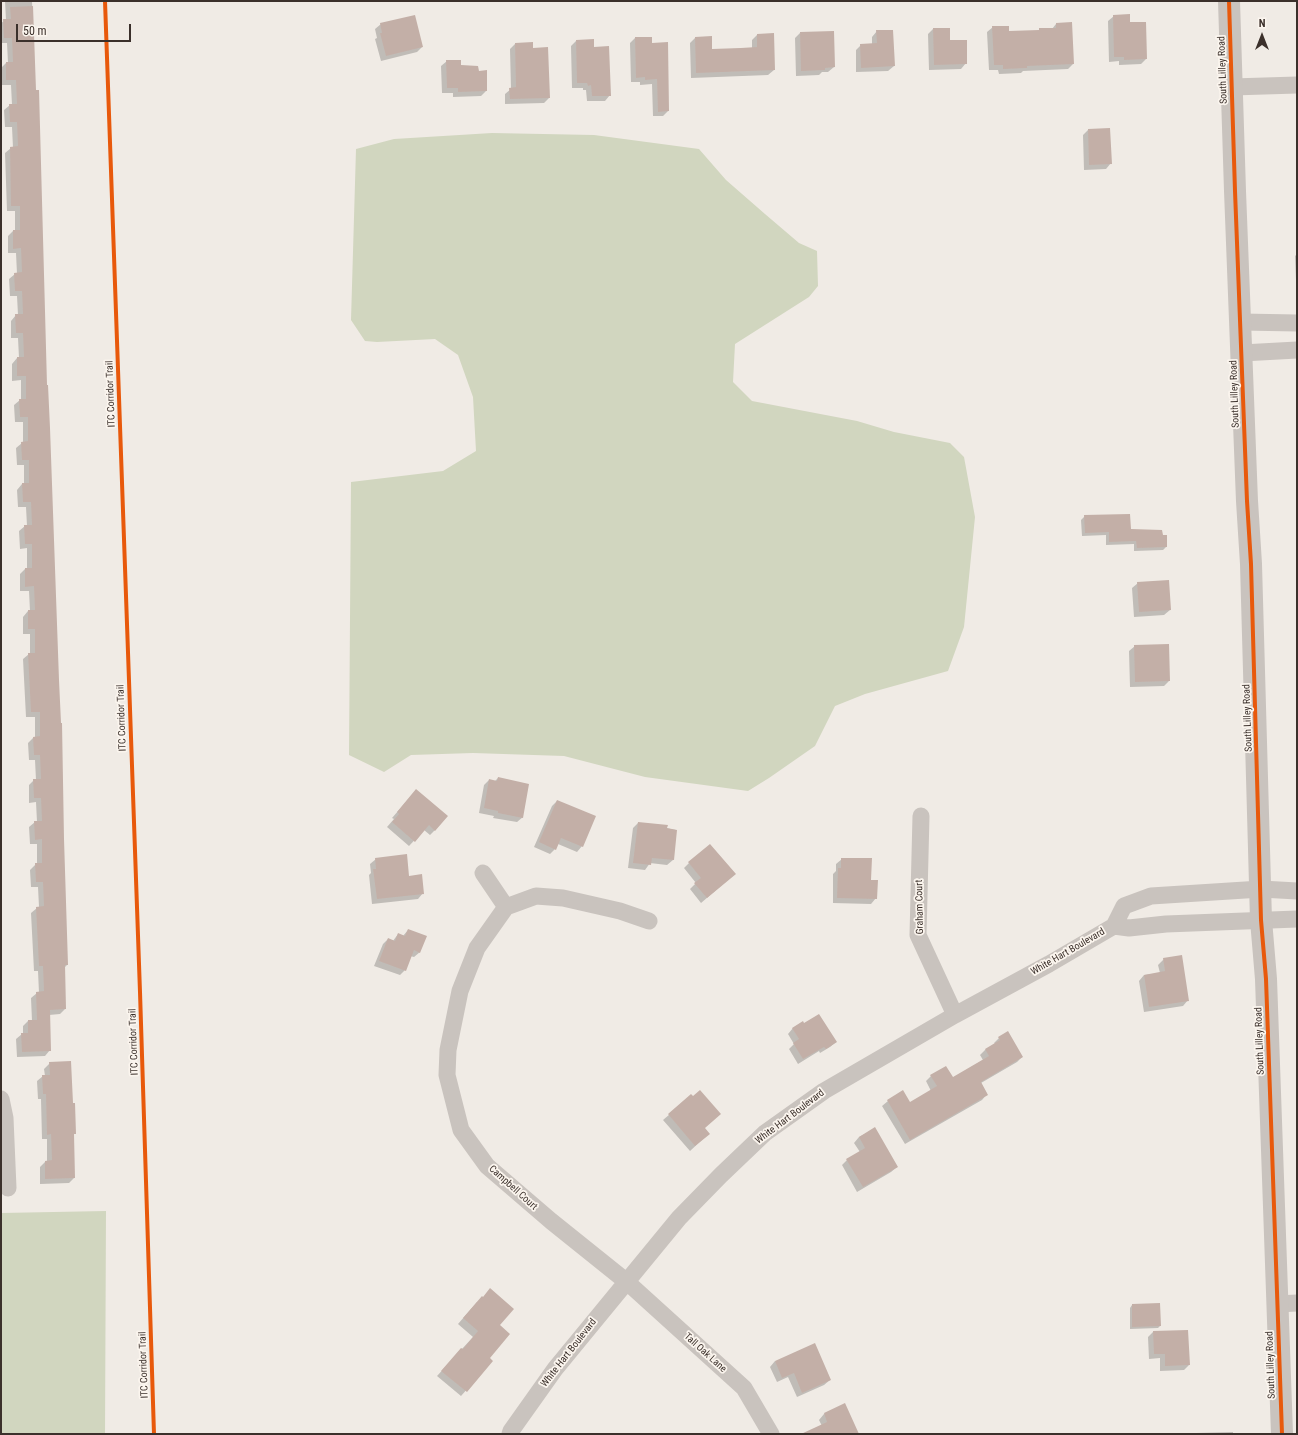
<!DOCTYPE html>
<style>
body{margin:0}
#map{position:relative;width:1298px;height:1435px;overflow:hidden;background:#f0ebe5;font-family:"Roboto Condensed",sans-serif}
canvas{display:block}
.frame{position:absolute;inset:0;border:2px solid #3b302b;pointer-events:none}
.north{position:absolute;left:1242px;top:16px;width:40px;height:40px;-webkit-text-stroke:3px #fbf5ee;paint-order:stroke;rotate:0deg;font-size:11px;font-weight:700;line-height:16px;text-align:center;color:#3b302b}
.north::after{content:'';display:block;margin:auto;width:14px;height:18px;background:#3b302b;clip-path:polygon(50% 0,100% 100%,50% 72%,0 100%)}
.scale{position:absolute;left:16px;top:24px;width:115px;height:18px;box-sizing:border-box;border:2px solid #3b302b;border-top:0;padding-left:5px;font-size:12px;line-height:14px;white-space:nowrap;color:#3b302b;-webkit-text-stroke:3px #fbf5ee;paint-order:stroke}
</style>
<div id="map">
<canvas width="1298" height="1435"></canvas>
<div class="frame"></div>
<div class="north">N</div>
<div class="scale">50 m</div>
</div>
<script>
const context = document.querySelector('canvas').getContext('2d');
context.lineJoin = 'round';
function fill(path, color) { context.fillStyle = color; context.fill(path, 'evenodd'); }
function strokePath(path, color, width, dash) { context.strokeStyle = color; context.lineWidth = width; context.lineCap = dash ? 'butt' : 'round'; context.setLineDash(dash || []); context.stroke(path); }
function write(font, color, halo, rows, align = 'center') {
  context.font = font + ' "Roboto Condensed",sans-serif'; context.lineWidth = 3.5; context.setLineDash([]); context.textBaseline = 'middle'; context.strokeStyle = halo; context.fillStyle = color; for (const [text, x, y, turn = 0] of rows) {
    context.save(); context.translate(x, y); context.rotate((+turn || 0) * Math.PI / 180); context.textAlign = isNaN(turn) ? turn : align; if (halo) context.strokeText(text, 0, 0); context.fillText(text, 0, 0); context.restore();
  }
}
fill(new Path2D(`
 M492 133 594 135 699 149 726 180 765 214 799 243 817 251 818 286 809 297 735 344 733 382 752 401 857 421 894 432 950 443 964 457 975 517 964 627 948 671 865 694 835 706 815 746 769 778 748 791 645 777 564 756 473 753 411 755 384 772 349 755 351 482 443 471 476 451 473 397 458 355 435 339 377 342 365 341 351 320 356 149 394 139Z
 M106 1211 105 1434H1V1213Z`), '#d1d6bf');
fill(new Path2D(`
 M5 1H32L67 965 64 968 65 1009 60 1014 49 1015 50 1050 45 1056 17 1057 16 1039 22 1034H23V1026L28 1021H32L31 998 37 993H39L38 971H34L31 913 37 908 39 907 38 887H31L30 870 36 864H37V844H30L29 827 35 822H37L36 802 29 803V785L34 780H36L35 760H29L28 743 33 738H35V717H26L23 659 29 654H30V634H23V617L28 611H30L29 591H20V574L25 569H27V548L20 549 19 531 25 526H27L26 507H18L17 490 22 484H24V465H17L16 448 22 443H23V422H15L14 405 20 400H21V380L12 381V364L17 358H19L18 338H11V321L16 315H18L17 296H10L9 279 15 274H17L16 253H8V236L13 231H15V211H7L5 153 11 148H13L12 127H5L4 110 10 105H12L11 85H1V68L6 63H8L7 43H1V23L6 20Z
 M1114 16 1129 23 1146 59 1141 64 1119 65V61L1109 62 1108 21Z
 M381 24 422 47 417 52 381 61 375 39 377 38 375 29Z
 M1056 24 1073 64 1068 69 1023 71 1021 73 999 74 998 70H989L987 32 993 27 1008 32 1038 31 1052 29Z
 M933 29 949 41 966 63 961 69 929 70 928 34Z
 M877 31 894 66 888 71 856 72V50L861 45 872 44V37Z
 M800 33 834 67 828 72H822L819 75 796 76 795 38Z
 M757 35 774 70 768 75 691 78 690 43 695 38 711 50 752 48V40Z
 M635 38 651 44 668 111 663 116H653L652 84 640 85V82H631L630 43Z
 M576 41 610 95 605 101H587L586 90H583V88H572L571 46Z
 M515 44 532 49 549 98 544 103 505 104V94L511 89 510 49Z
 M447 61 460 66 486 91 481 96 453 97V93H442L441 66Z
 M1088 130 1111 163 1106 169 1084 170 1083 135Z
 M1297 254V279L1296 280 1295 256Z
 M1085 516 1130 530 1166 547 1163 550 1134 551V544L1106 545V535L1082 536 1081 520Z
 M1138 583 1170 610 1164 615 1134 617 1132 588Z
 M1135 646 1169 681 1164 686 1130 687 1129 651Z
 M498 778 523 817 517 822 493 818 494 816 479 813 484 785 489 780 495 781Z
 M411 796 435 830 430 835 424 830 409 846 387 827 394 819 392 818Z
 M557 801 582 846 577 852 558 844 555 849 550 854 534 847 552 806Z
 M638 823 676 830 673 860 667 865 650 863 645 870 628 868 633 828Z
 M376 859 408 877 423 893 418 899 372 904 369 875 371 873 370 864Z
 M842 859 870 881 876 898 871 904 833 903V874L836 871V864Z
 M689 863 729 879 701 903 690 889 696 883 684 868Z
 M408 930 420 952 414 957 410 956 405 970 400 975 374 966 383 944 388 939 393 941 398 934 403 936Z
 M1164 959 1188 1000 1183 1006 1144 1012 1139 981 1144 975 1160 973 1158 965Z
 M793 1028 836 1042 830 1047 820 1053 819 1051 798 1064 789 1049 794 1044 788 1034Z
 M999 1038 1022 1057 1017 1062 981 1083 987 1094 982 1100 905 1144 882 1106 888 1101 910 1103 931 1091 926 1081 931 1076 953 1078 983 1060 980 1055 985 1050 995 1044 994 1043Z
 M50 1063 72 1104 75 1133 73 1136 74 1178 69 1183 40 1184V1167L45 1162H47V1139H42L41 1099H38L37 1081 43 1076H45L44 1069Z
 M691 1096 704 1129 703 1139 690 1151 663 1120Z
 M874 1129 897 1167 891 1172 857 1192 842 1165 847 1160 860 1152 854 1143 859 1137Z
 M477 1302 489 1358 492 1361 461 1396 437 1376 473 1337 458 1324Z
 M1159 1304 1160 1326 1158 1328 1130 1329V1308L1132 1305Z
 M1187 1331 1189 1365 1184 1370 1160 1371V1358L1149 1359 1148 1337 1153 1332Z
 M775 1361 830 1380 824 1385 797 1397 788 1377 777 1382 770 1367Z
 M845 1405 858 1434H808L822 1426 819 1420 824 1414Z
 M1233 1432V1434H1195L1196 1433Z`), '#0003');
fill(new Path2D(`
 M33 6 36 90H39L47 385H48L50 428 59 680 61 723H62L64 839 68 965H65L66 1009 50 1010 51 1051 22 1052 21 1033H28V1020H37L36 992 44 991 43 966H39L36 907 44 906 43 882H36L35 863H42V839L35 840 34 821H42L41 798H34L33 779H41L40 755H34L33 737 40 736V712H31L28 653H35V629H28V610H35L34 586 25 587V568H32V544H25L24 525H32L31 502H23L22 483H29V460H22L21 442 28 441V417H20L19 399H26V376H17V357H24L23 333H16L15 314H23L22 291H15L14 273 22 272 21 248 13 249V230H20V206H11L10 147 18 146 17 122H10L9 104H17L16 80H6V62H13L12 38H4L3 19H11L10 7Z
 M1130 14V22H1146L1147 59 1124 60V57H1114L1113 15Z
 M415 15 423 47 386 56 380 33H382L380 23Z
 M1072 22 1074 64 1027 66V68L1003 69V65H994L992 26H1009V31L1039 30V28H1056V23Z
 M933 28H950V40H967V64L934 65Z
 M876 30H893L895 66 861 68 860 44 877 43Z
 M834 31 835 67 825 68V70L801 71 800 32Z
 M774 33 775 70 696 73 695 37 712 36V49L741 48 757 47V34Z
 M635 37H652V43L668 42 669 111 658 112 657 79 645 80V77L636 78Z
 M594 39V47L609 46 611 96H592L591 85 588 86 587 83H577L576 40Z
 M533 42V48L548 47 550 98 510 99 509 88 516 87 515 43Z
 M446 60H461V65L478 66 479 71 487 70V91L458 92V88H447Z
 M1110 128 1112 164 1089 165 1088 129Z
 M1130 514 1131 529 1162 530 1163 535H1167V547L1137 548 1136 541 1109 542V532L1085 533 1084 515Z
 M1169 580 1171 610 1139 612 1137 582Z
 M1169 644 1170 681 1135 682 1134 645Z
 M498 777 529 784 523 818 498 813V811L484 808 489 779 497 781Z
 M416 789 448 816 435 831 429 825 415 842 392 822 399 814 397 812Z
 M557 800 596 816 583 847 561 838 556 850 539 842Z
 M638 822 668 825 667 828 677 830 674 860 652 858 651 865 633 863Z
 M710 844 736 874 707 898 694 883 701 878 688 862Z
 M407 854 409 876 422 874 424 894 377 899 373 869H376L375 858Z
 M841 858H872L871 880H878L877 899 837 898 838 868H841Z
 M408 929 427 936 420 953 414 950 406 971 379 961 388 938 395 941 398 933 405 936Z
 M1182 955 1189 1001 1149 1007 1144 975 1165 971 1163 958Z
 M819 1014 837 1042 826 1049 824 1047 803 1059 793 1043 799 1039 792 1028 803 1021 804 1023Z
 M1008 1031 1023 1057 981 1082 988 1095 910 1140 887 1100 903 1090 910 1102 937 1086 930 1075 946 1066 953 1077 989 1056 985 1049 1000 1040 998 1037Z
 M71 1061 73 1103H75L76 1134H74L75 1178 45 1179V1161L52 1160 51 1134 47 1135 46 1094H43L42 1075H50L49 1062Z
 M700 1090 721 1114 705 1128 710 1134 695 1146 668 1114 691 1094 693 1096Z
 M875 1127 898 1167 863 1187 846 1159 865 1148 859 1137Z
 M490 1288 514 1309 500 1325 510 1334 490 1358 493 1361 467 1392 441 1371 461 1348 463 1349 478 1331 463 1318 482 1296 483 1297Z
 M1160 1303 1161 1326 1132 1327V1304Z
 M1188 1330 1190 1365 1165 1366V1354H1154L1153 1331Z
 M815 1343 831 1380 802 1393 794 1373 782 1378 775 1361Z
 M845 1403 859 1434H801L827 1422 824 1413Z`), '#c3afa7');
strokePath(new Path2D(`
 M1232 87 1297 85
 M1241 322 1297 323
 M1242 353 1297 350
 M921 816 918 935 955 1015
 M483 873 506 907
 M649 921 620 911 563 898 536 896 506 907 477 948 460 991 448 1050 447 1075 461 1130 487 1166 551 1221 627 1282 744 1388 771 1434
 M1114 926 1129 928 1166 924 1297 919
 M1 1099 5 1118 8 1188
 M1277 1304 1297 1303
 M510 1434 511 1431 555 1369 679 1218 721 1175 765 1133 824 1091 955 1015 1049 964 1114 926 1124 906 1151 896 1261 889 1297 891`), '#c9c3be', 17);
strokePath(new Path2D(`
 M1229 1 1235 191 1247 501 1251 564 1261 920 1266 979 1282 1434`), '#c9c3be', 22);
strokePath(new Path2D(`
 M105 1 140 992 154 1434
 M1229 1 1235 191 1247 501 1251 564 1261 920 1266 979 1282 1434`), '#e8590c', 4);
write('10px', '#3b302b', '#fbf5ee', [
 ["South Lilley Road",1223,70,-92],
 ["ITC Corridor Trail",111,394,-92],
 ["South Lilley Road",1235,394,-92],
 ["ITC Corridor Trail",122,718,-92],
 ["South Lilley Road",1248,718,-92],
 ["Graham Court",920,907,-91],
 ["White Hart Boulevard",1068,952,-30],
 ["South Lilley Road",1260,1041,-92],
 ["ITC Corridor Trail",134,1042,-92],
 ["White Hart Boulevard",790,1117,-37],
 ["Campbell Court",513,1188,42],
 ["White Hart Boulevard",569,1353,-52],
 ["Tall Oak Lane",705,1353,42],
 ["ITC Corridor Trail",144,1365,-92],
 ["South Lilley Road",1271,1365,-92]
]);
</script>
